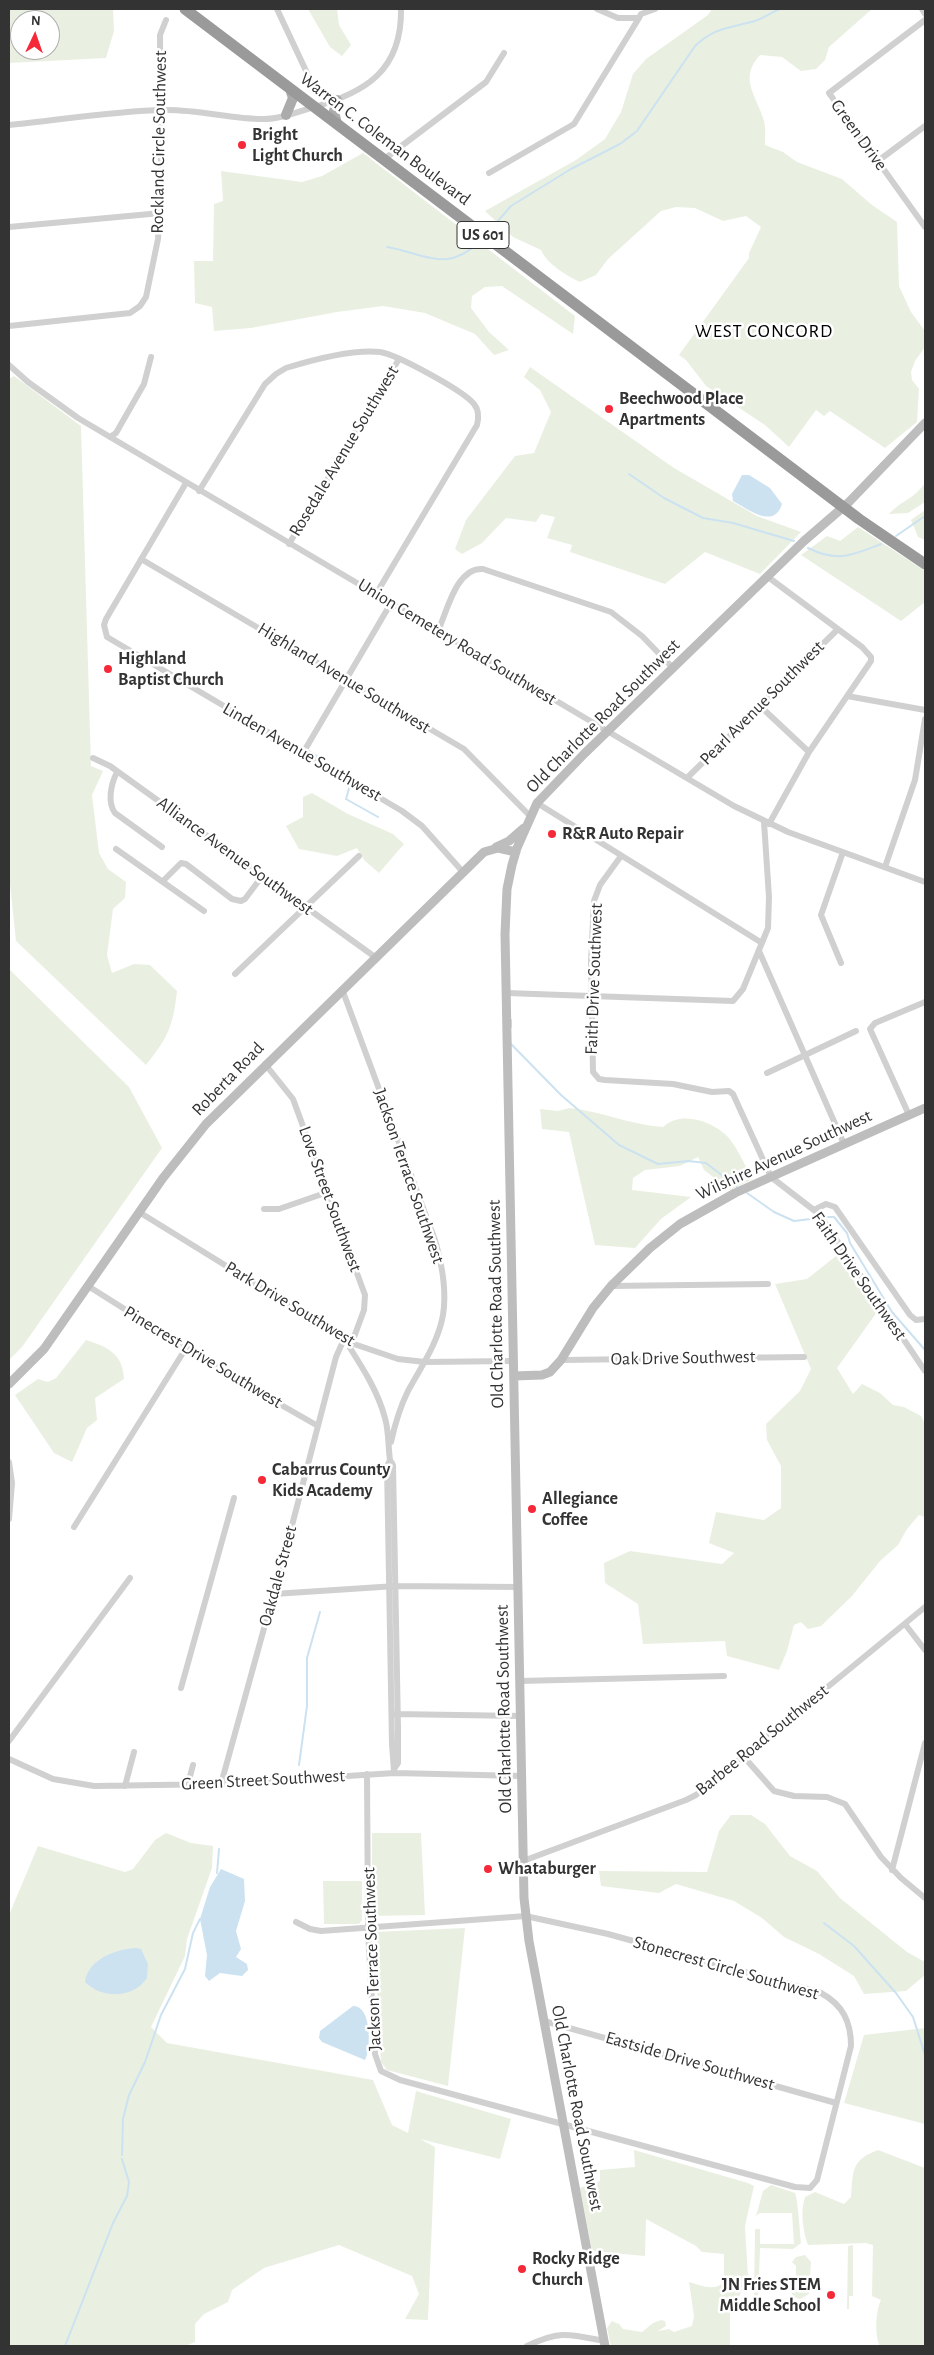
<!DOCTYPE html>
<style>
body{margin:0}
#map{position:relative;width:934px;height:2355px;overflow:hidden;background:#fff;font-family:"Alegreya Sans",sans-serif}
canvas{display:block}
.frame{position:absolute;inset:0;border:10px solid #333;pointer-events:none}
.north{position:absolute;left:10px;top:10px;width:50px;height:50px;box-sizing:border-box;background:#fff;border:1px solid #adadad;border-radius:50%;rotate:3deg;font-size:14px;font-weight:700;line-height:20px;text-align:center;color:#333}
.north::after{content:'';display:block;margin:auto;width:18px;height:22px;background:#f52938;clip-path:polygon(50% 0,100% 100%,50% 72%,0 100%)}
</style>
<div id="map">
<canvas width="934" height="2355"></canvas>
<div class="frame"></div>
<div class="north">N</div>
</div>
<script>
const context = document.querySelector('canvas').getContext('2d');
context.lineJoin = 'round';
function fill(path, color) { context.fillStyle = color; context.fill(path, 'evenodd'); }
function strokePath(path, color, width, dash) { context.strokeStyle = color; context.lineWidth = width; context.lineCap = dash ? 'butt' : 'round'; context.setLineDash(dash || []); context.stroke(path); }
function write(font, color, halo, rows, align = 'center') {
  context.font = font + ' "Alegreya Sans",sans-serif'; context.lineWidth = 5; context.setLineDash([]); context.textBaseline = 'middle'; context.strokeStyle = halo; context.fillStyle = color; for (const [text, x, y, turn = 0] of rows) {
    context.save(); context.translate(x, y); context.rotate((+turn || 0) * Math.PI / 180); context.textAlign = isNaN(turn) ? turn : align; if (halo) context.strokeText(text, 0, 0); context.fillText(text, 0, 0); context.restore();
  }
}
fill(new Path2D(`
 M9 9H113L114 31 106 58 9 63ZM20 20H50V50H20Z
 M308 9H337L339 25 351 45 342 56 330 47Z
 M712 9H872L829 47 825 60 816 69 801 71 782 57 760 55C738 79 757 96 764 121 766 128 765 138 765 145L783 152 797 162 842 179 872 205 897 222 899 286 911 312 925 331V347L915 361 911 372 912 380 919 389 917 422 885 448 830 411 824 416 816 410 789 447 765 425 706 386 686 360 679 355 749 258V253L761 227 746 216 723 221 695 208 676 207 661 211 608 259 596 275 580 282C567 276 546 263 541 250L513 237 485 211 576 160 605 139 621 112 633 74 646 59 708 15Z
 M363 153 575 316 573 334 502 286 485 287 472 296 471 308 489 332 509 350 494 355 475 334 425 313 383 306 337 312 251 328 214 331 212 307 195 303 194 261H213L214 204 223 201 221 171 302 182 322 176Z
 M530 367 674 468 757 516 801 532 760 574 705 552 665 584 570 552 572 545 547 538 555 517 541 514 536 522 506 518 482 543 462 554 455 549 466 520 515 456 534 453 551 412 540 390 524 377Z
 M14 376 81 426 91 766 103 771 92 795 99 853 108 869 126 882 125 898 113 909 107 955 112 973 134 964 150 965 177 991C173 1027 168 1037 146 1065L16 941 9 875V379Z
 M925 483V502L908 513 889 514C902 500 914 499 925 483Z
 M925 510V540L918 537 911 520Z
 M858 527 925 571V602L901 621 801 555 827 536 840 541Z
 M312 793 348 814 393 834 404 844 379 873 365 861 357 848 337 856 299 849 286 826 303 817V797Z
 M9 969 129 1087 162 1148 22 1347 9 1360Z
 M569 1108C601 1111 631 1125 663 1127 681 1110 713 1121 729 1138 738 1149 745 1166 753 1179L730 1190 704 1170 698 1157 680 1166 645 1170 633 1178 632 1190 691 1197 661 1219 635 1248 595 1245 569 1132 542 1129 540 1109 558 1111Z
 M836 1256 877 1312 837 1368 853 1394 862 1384 880 1393 893 1405 904 1407 921 1416 925 1424V1517L919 1515 907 1529 898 1545 880 1561 852 1596 821 1626 808 1629 801 1622 794 1625 787 1651 779 1670 727 1656 725 1641 643 1644 638 1604 605 1583 604 1563 630 1551 722 1564 734 1553 709 1543 716 1512 764 1520 781 1508V1466L767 1440 766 1424 800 1391 811 1369 775 1284 807 1279Z
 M86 1340C108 1347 123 1354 124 1379L95 1398 97 1420 87 1428 72 1462 54 1453 15 1395 38 1379 48 1382 56 1378Z
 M731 1815H751L765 1824 790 1856 817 1871 840 1898 907 1952 925 1962V1975L906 1991 864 1994 854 1976 819 1954 784 1937 762 1918 734 1901 676 1884 659 1893 601 1886 599 1871 707 1872 719 1831Z
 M166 1833 191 1843 213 1846 212 1868 187 1939 185 1956 151 2027 167 2043 373 2080 392 2125 408 2133 416 2091 511 2119 500 2159 420 2139 435 2147 428 2320 405 2319 419 2294 412 2276 339 2245 264 2268 232 2290 228 2302 204 2314 195 2324V2342L185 2346H9V1915L38 1846 125 1872 133 1869 155 1840Z
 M372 1833H421L425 1915 372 1916Z
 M323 1881H362V1920L359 1924H324Z
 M465 1928 448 2086 387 2070 381 2062 374 1932Z
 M925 2028V2124L844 2103 864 2035Z
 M634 2150 748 2183 754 2186 745 2226 748 2277 736 2303 730 2306V2346H611L607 2328 612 2321 619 2324 623 2329 642 2332 653 2323 661 2320 665 2321 666 2326 658 2331 669 2329 674 2332 692 2326 694 2316 689 2282C700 2285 715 2292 724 2282V2254L702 2252 696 2246 646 2219 645 2256 592 2251 580 2188 600 2181V2170L635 2167Z
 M878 2150 925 2168V2346H880C874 2335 876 2309 881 2300L872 2296 873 2245 866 2243 808 2245C803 2232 800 2211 805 2197L815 2192 844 2204 851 2197C853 2171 851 2160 878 2150Z
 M771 2185 795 2193C798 2200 800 2233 801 2243L793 2249 760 2248 758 2303H754L755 2229H760V2244H794L792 2213H760L756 2216 763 2191Z
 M853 2245V2296H849V2309H847L848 2246Z
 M805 2255 811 2262 809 2294 800 2299 794 2297 791 2292 795 2293 796 2266 792 2262 796 2257Z`), '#e9f0e1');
fill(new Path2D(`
 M742 475H749L770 488 782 504C774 530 748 509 733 501L732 494Z
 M221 1869 244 1879 245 1901 236 1931 241 1949 236 1957 247 1964 248 1970 242 1976 220 1973 209 1981 205 1976 207 1955 200 1919 210 1887Z
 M136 1948 141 1949 148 1964 147 1978C133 1999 102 1999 85 1982 88 1959 116 1949 136 1948Z
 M353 2006C372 2005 371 2050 365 2060L322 2042 319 2038 320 2031Z`), '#cce2f1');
strokePath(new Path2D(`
 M489 231 511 206 571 169 620 144 637 131 695 46C715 27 730 28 755 21 764 18 772 12 780 9
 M387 247C424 253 446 274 479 242
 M629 474 664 498 703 518 733 523 794 541
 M896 536 925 516
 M808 548C838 563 852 555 881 544
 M309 751 347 775
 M350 785 346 799 378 817
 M511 1027V1020
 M511 1044 561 1095 619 1145 658 1164 688 1161 706 1163 737 1187
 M747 1193 774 1212 794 1221 819 1218
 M823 1217H834L847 1233 850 1243 892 1312 925 1350
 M299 1765 307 1706V1658L320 1612
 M217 1873 219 1849
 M824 1923 854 1946 896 1993 913 2017 925 2055
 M122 2155 123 2119 129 2095 145 2062 161 2015 185 1969 193 1933 200 1919H202
 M65 2346 113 2223 127 2196 129 2182 122 2159`), '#cce2f1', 2);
strokePath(new Path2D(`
 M277 9 315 90
 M597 9 618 18H639L641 14 655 9
 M922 9 925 14
 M925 20 829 93 925 227
 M9 125C60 120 112 111 164 110 197 109 230 119 263 119 279 119 295 113 311 108 365 93 402 71 401 9
 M383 160 486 82 504 53
 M878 161 925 126
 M489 173 574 124 639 18
 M9 227 161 213
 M9 326 130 313 140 306 146 297 158 239 161 191 160 35 166 20
 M9 365 28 382 78 418 734 806 788 832 925 882
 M110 437 116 433 144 384 151 357
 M186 483 106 619 104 625 107 637 402 811 422 826 463 872
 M199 491 265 384 276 374 286 368C312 360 353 349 380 352 396 354 464 391 474 404 479 410 479 417 477 425L376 594
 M289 544 399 359
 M141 559 464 749 531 817
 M768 577 862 647 871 657V661L809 752 769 824
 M438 631C447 612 456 567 483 569L611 612 642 636 673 668
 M847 696 925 710
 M760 706 809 752
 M303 753 391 603
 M93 758 110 766 160 802 375 957
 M117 772C111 784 107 802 115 813L162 847
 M687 778 838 629
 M537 803 762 943
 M116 849 204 911
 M621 856 600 885 594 901 591 962 593 1072 599 1079 605 1080 673 1084 712 1092 729 1091 733 1094 771 1177 819 1214 925 1371
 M885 867 915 780 925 719
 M163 881 181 863 186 864 232 899 241 901 245 899 263 875
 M759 951 844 1144
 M841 963 821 915 843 852
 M235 974 359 856
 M342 989 435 1240C442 1264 447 1290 443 1315 438 1343 421 1367 408 1391 400 1407 395 1424 391 1442
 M506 993 733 1001 743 989 768 928 769 897 764 822
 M265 1064 293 1099 365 1295 364 1310 350 1348C364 1370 378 1392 385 1418 389 1432 388 1446 390 1460L393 1465 398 1727V1763L394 1769
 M767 1073 856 1031
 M909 1115 870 1029 875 1023 925 1002
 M264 1209H279L328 1192
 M814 1210 826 1204 835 1207 910 1315 916 1320 925 1319
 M139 1212 351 1343 398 1359 425 1362 513 1361
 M88 1286 234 1378 318 1426
 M611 1286 768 1284
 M561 1360 804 1357
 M390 1460 387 1466 392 1744 394 1771
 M9 1462 12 1483 9 1519
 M74 1527 186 1348
 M274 1594 396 1586 518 1587
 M905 1624 925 1650
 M520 1681 724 1676
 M181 1688 234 1498
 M394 1714 521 1716
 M9 1741 130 1578
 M744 1757 774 1791 794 1796 827 1797 845 1804 881 1857 901 1878 925 1898
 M9 1759 53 1779 94 1786 221 1784 395 1773 522 1776
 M188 1784 193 1765
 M221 1784 284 1556 336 1357 344 1339
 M125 1786 134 1752
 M523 1861 686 1800 696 1795 925 1607
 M892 1870 925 1743
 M296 1922 310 1929 321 1931 526 1916 530 1917 608 1934 821 1993C843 2005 851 2022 851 2046L817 2180 810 2188 795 2187 400 2080 381 2071 375 2054 368 1931V1928L367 1774
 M544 2021 836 2103
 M527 2346C560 2330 569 2334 604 2341`), '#d0d0d0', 6);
strokePath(new Path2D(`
 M496 847 509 841 524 828
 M514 1376 542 1375 550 1372 561 1360 593 1308 611 1286 650 1248 680 1224 735 1193 925 1108
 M9 1384 44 1349 163 1178 206 1124 484 852 498 848 516 852
 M605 2346 529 1941 524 1898 505 934 507 889 512 865 517 848 537 803 584 754 804 541 848 503 925 423`), '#bdbdbd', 9);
strokePath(new Path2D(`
 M286 115 293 98 290 89
 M337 124 334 111 337 100`), '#ababab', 10);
strokePath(new Path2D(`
 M185 9 859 519 925 564`), '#9a9a9a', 11);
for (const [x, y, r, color] of [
 [242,145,5,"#f52938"],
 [609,409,5,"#f52938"],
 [108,669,5,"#f52938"],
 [552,834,5,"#f52938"],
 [262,1480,5,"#f52938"],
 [532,1509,5,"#f52938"],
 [488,1869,5,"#f52938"],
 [522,2269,5,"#f52938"],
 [831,2295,5,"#f52938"]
]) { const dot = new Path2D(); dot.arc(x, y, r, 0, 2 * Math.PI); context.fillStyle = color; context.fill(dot); strokePath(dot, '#fff', 2); }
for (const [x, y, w] of [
 [483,235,52]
]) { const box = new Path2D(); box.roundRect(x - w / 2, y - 13.5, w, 27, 4); context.fillStyle = '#fff'; context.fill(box); strokePath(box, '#333', 1); }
write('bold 16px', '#333', null, [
 ["US 601",483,235]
]);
write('bold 18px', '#333', '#fff', [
 ["Bright",252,135],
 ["Light Church",252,156],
 ["Beechwood Place",619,399],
 ["Apartments",619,420],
 ["Highland",118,659],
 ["Baptist Church",118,680],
 ["R&R Auto Repair",562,834],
 ["Cabarrus County",272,1470],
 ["Kids Academy",272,1491],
 ["Allegiance",542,1499],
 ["Coffee",542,1520],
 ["Whataburger",498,1869],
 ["Rocky Ridge",532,2259],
 ["Church",532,2280],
 ["JN Fries STEM",821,2285,"right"],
 ["Middle School",821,2306,"right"]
], 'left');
write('18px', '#333', '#fff', [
 ["Green Drive",859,135,54],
 ["Warren C. Coleman Boulevard",385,139,37],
 ["Rockland Circle Southwest",159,142,-89],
 ["Rosedale Avenue Southwest",344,451,-59],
 ["Union Cemetery Road Southwest",457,642,31],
 ["Highland Avenue Southwest",344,678,31],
 ["Pearl Avenue Southwest",762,703,-45],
 ["Old Charlotte Road Southwest",603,716,-45],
 ["Linden Avenue Southwest",302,752,30],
 ["Alliance Avenue Southwest",235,856,36],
 ["Faith Drive Southwest",594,979,-88],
 ["Roberta Road",228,1079,-46],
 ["Wilshire Avenue Southwest",784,1155,-25],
 ["Jackson Terrace Southwest",409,1176,71],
 ["Love Street Southwest",330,1199,70],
 ["Faith Drive Southwest",859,1276,55],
 ["Park Drive Southwest",290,1304,31],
 ["Old Charlotte Road Southwest",496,1304,-91],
 ["Pinecrest Drive Southwest",203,1357,31],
 ["Oak Drive Southwest",683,1358,-1],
 ["Oakdale Street",278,1576,-75],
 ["Old Charlotte Road Southwest",504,1709,-91],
 ["Barbee Road Southwest",762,1740,-39],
 ["Green Street Southwest",263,1780,-3],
 ["Jackson Terrace Southwest",372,1959,-92],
 ["Stonecrest Circle Southwest",726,1968,16],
 ["Eastside Drive Southwest",690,2061,16],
 ["Old Charlotte Road Southwest",577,2108,79]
]);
context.letterSpacing = '1px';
write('19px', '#000', '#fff', [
 ["WEST CONCORD",764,331]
]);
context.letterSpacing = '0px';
</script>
